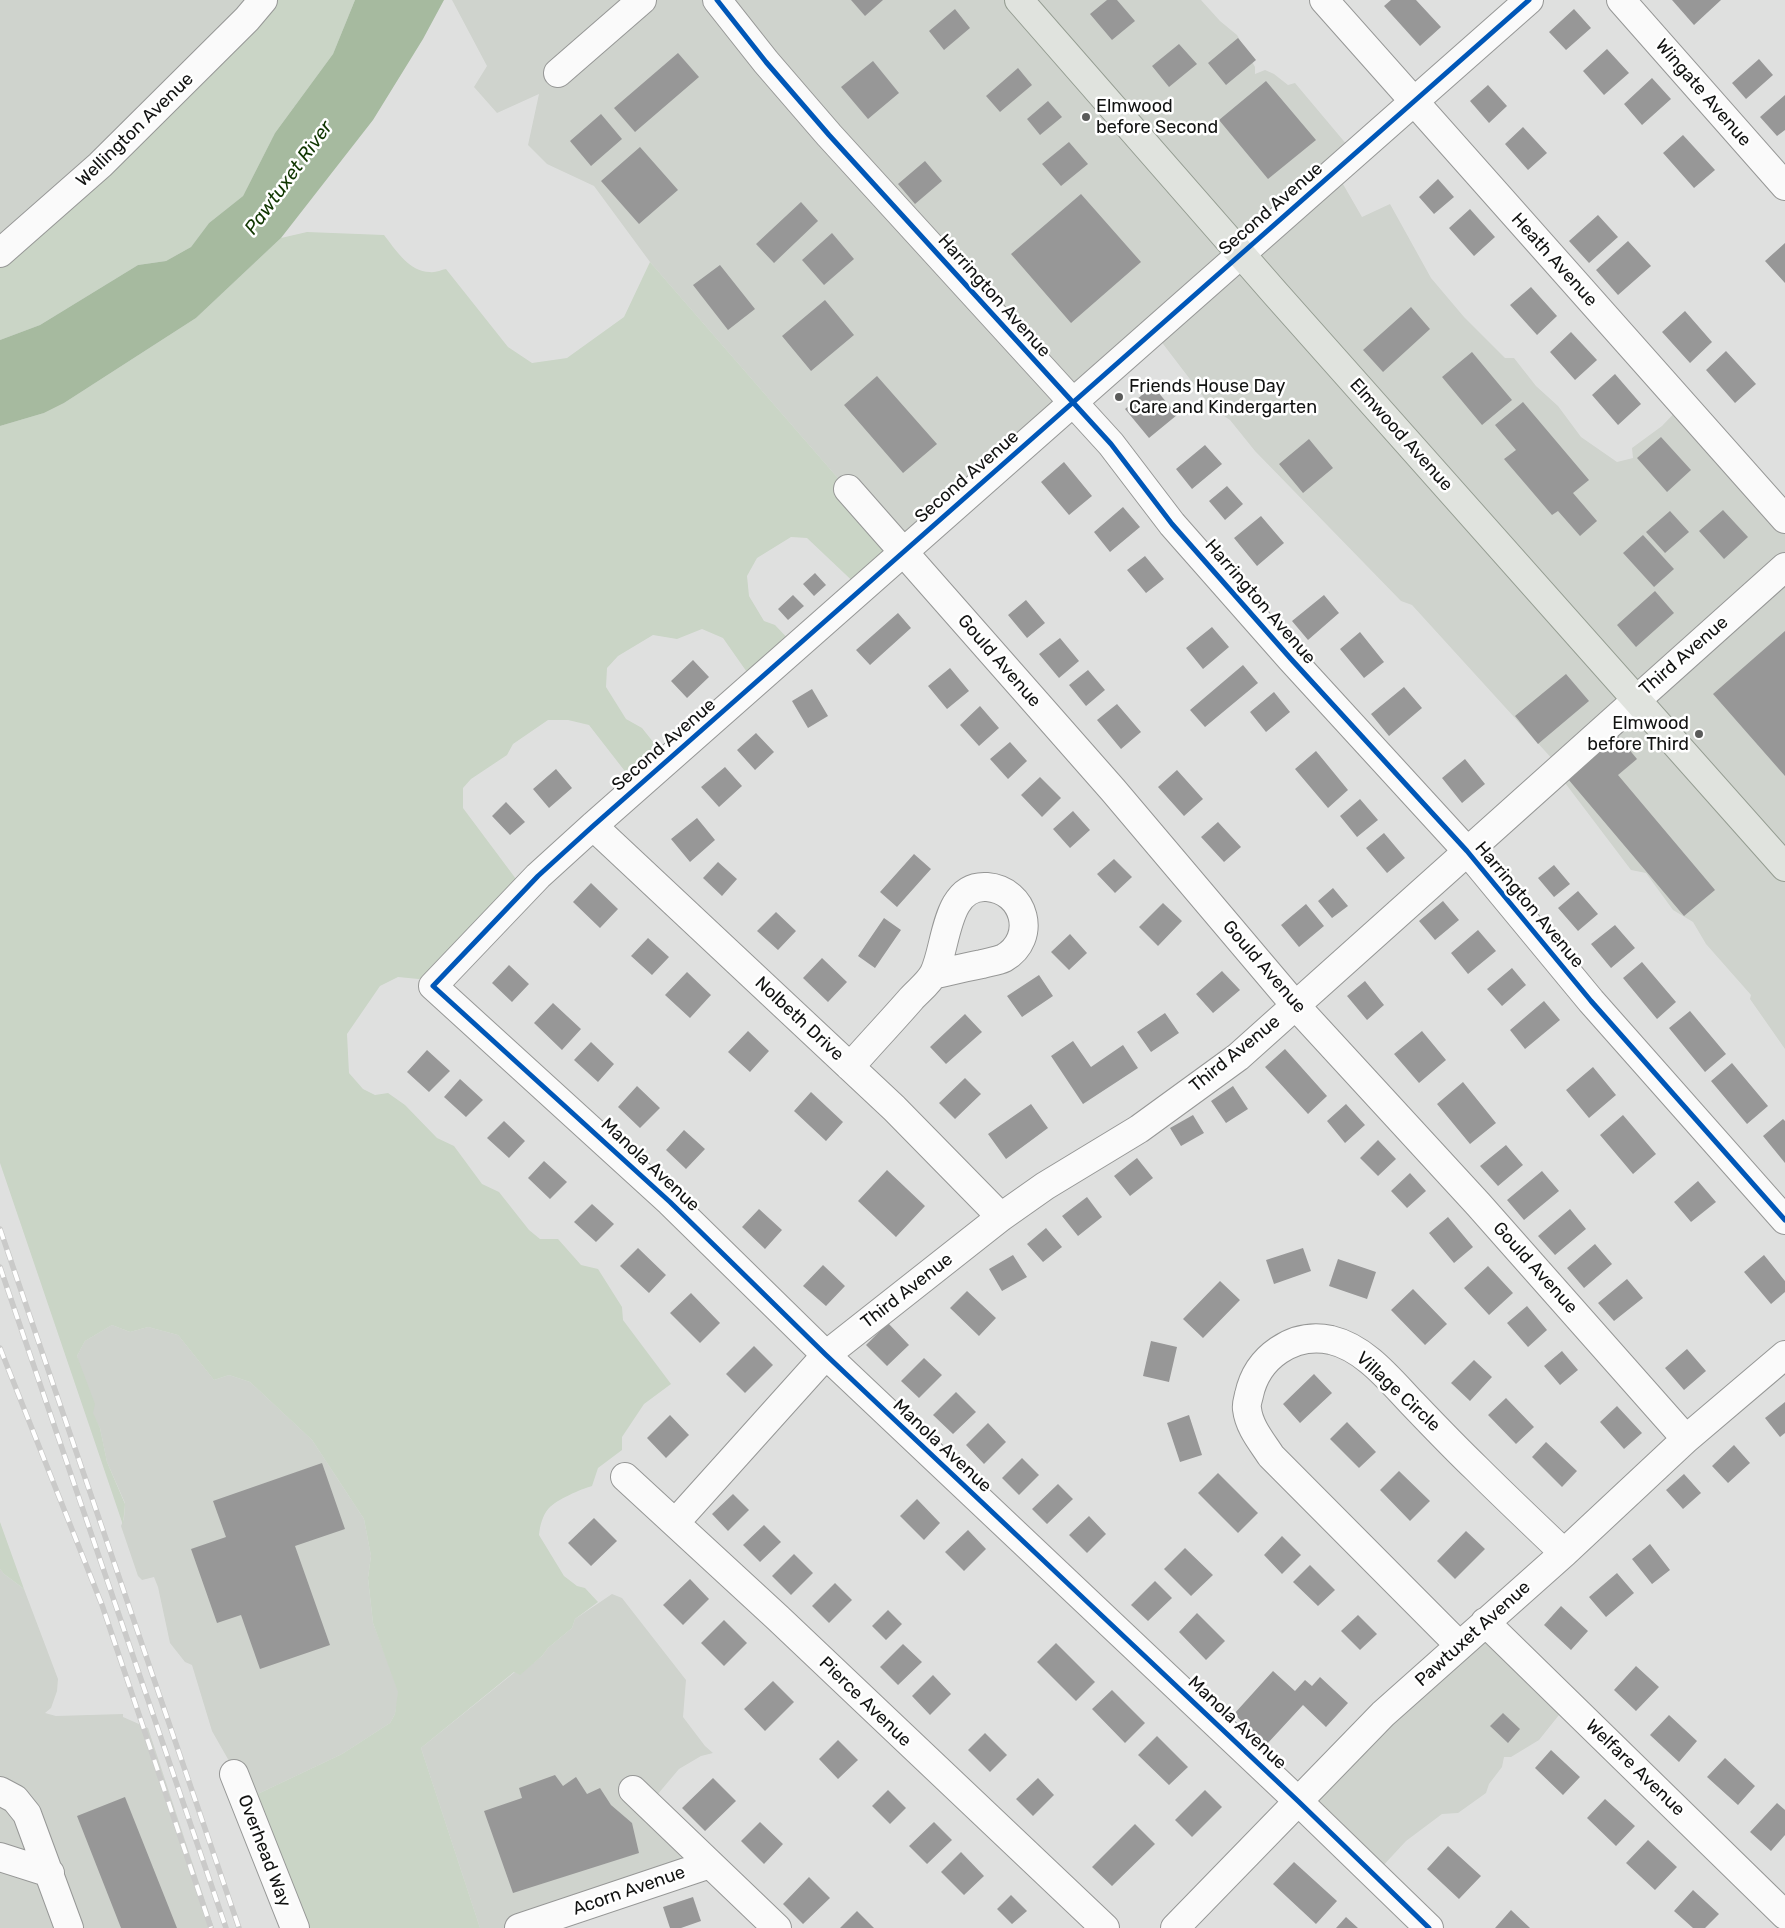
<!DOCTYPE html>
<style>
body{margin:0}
canvas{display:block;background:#dfe0df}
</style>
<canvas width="1785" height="1928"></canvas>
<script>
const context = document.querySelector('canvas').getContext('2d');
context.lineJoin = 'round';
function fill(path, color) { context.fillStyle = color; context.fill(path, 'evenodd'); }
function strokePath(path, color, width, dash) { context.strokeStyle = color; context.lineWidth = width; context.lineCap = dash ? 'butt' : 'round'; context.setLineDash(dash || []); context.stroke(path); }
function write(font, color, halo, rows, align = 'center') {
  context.font = font + ' Rubik,sans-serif'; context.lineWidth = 5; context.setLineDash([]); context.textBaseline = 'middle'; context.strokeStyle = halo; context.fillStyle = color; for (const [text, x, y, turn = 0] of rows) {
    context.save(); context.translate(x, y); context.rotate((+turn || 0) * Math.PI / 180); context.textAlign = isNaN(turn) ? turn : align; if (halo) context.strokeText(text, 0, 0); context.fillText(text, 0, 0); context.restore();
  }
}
fill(new Path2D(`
 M0 0H262L0 250Z
 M452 0H1201L1220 21 1237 35 1255 67V74L1265 70 1274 74 1288 85 1295 83 1353 152 1336 172 1362 217 1390 204 1431 278 1464 317 1505 358H1514L1536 386 1558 406 1581 437 1617 462 1633 458 1632 448 1662 426 1683 404 1785 516V1049L1750 999 1751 995 1706 944 1693 922 1673 910 1646 873 1631 870 1559 775 1555 762 1412 605 1401 601 1255 451 1230 420 1212 408 1157 336 907 549 864 508 650 262 594 186 547 164 528 145 539 94 497 113 474 87 487 66Z
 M112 1325 130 1332 148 1327 178 1335 214 1380 229 1375 250 1382 312 1440 364 1519 371 1556 368 1578 373 1623 399 1692 395 1714 390 1723 342 1754 245 1800 233 1768 212 1731 192 1665 185 1662 170 1643 158 1587 154 1577 142 1580 138 1576 121 1526 124 1519 125 1503 107 1462 100 1428 92 1413 77 1356 85 1341Z
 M0 1569 4 1574 24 1589 58 1679 57 1691 51 1708 45 1713 56 1716 123 1714V1717L148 1728 214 1928H0Z
 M612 1594 622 1598 686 1680 683 1717 705 1746 713 1753 701 1756 679 1769 652 1801 704 1856 512 1928H480L421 1748 515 1672 520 1674 542 1656 548 1648 572 1628 575 1619Z
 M1483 1624 1567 1705 1539 1740 1511 1757H1504L1502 1767 1489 1784 1486 1793 1458 1813 1442 1814 1406 1841 1380 1869 1300 1799Z`), '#cfd3cd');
fill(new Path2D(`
 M262 0H355L333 54 275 133 243 196 209 223 191 247 166 261 138 265 40 325 0 340V250Z
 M307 232 384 235C395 249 409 272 430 272 435 273 441 270 446 269L508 347 532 363 567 358 624 317 650 262 864 508 907 549 863 591 807 538 791 537 757 558 747 576 749 596 764 621 775 625 795 646 756 685 723 638 702 629 677 639 653 635 618 656 607 668 606 687 626 719 642 728 662 753 638 788 589 725 568 720H548L513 744 507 755 471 779 463 788V808L519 883 439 981 398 977 380 986 347 1034 349 1073 363 1089 375 1095 388 1093 405 1105 437 1138 454 1146 482 1184 499 1192 529 1230 540 1239H558L581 1265 598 1269 622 1307 623 1320 671 1384 644 1404 622 1437V1450L598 1468 592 1486C581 1489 556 1500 549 1508 542 1516 540 1526 539 1535L564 1576 577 1586 585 1588 598 1602 575 1619 572 1628 548 1648 542 1656 520 1675 514 1672 421 1748 480 1928H295L245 1800 342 1754 390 1723 395 1714 398 1692 373 1623 368 1578 371 1556 364 1519 312 1440 250 1382 229 1375 214 1380 178 1335 148 1327 130 1332 112 1325 85 1341 77 1356 95 1404 93 1413 100 1428 107 1462 125 1504 123 1525 0 1163V426L44 413 64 403 196 318 281 238Z
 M0 1520V1522L24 1589 4 1574 0 1569Z`), '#cad5c6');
fill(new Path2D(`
 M355 0H444L423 39 373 120 281 238 196 318 64 403 44 413 0 426V340L40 325 138 265 166 261 191 247 209 223 243 196 275 133 333 54Z`), '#a6ba9f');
fill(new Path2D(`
 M851 0H883L865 16Z
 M1107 0H1117L1135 21 1112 40 1090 14Z
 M1391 0H1416L1441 27 1420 46 1384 6Z
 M1672 0H1721L1694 25Z
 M955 9 970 28 944 50 929 31Z
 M1574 9 1591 28 1566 50 1549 32Z
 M1238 38 1256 60 1226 85 1208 63Z
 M1179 44 1197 64 1169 87 1152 66Z
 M1607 49 1629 73 1604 95 1583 71Z
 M678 53 699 77 635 132 614 108Z
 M1759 59 1773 75 1746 99 1732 83Z
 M873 61 899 93 868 119 841 87Z
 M1018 68 1032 85 1000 112 986 96Z
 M1652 78 1671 99 1642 125 1624 104Z
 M1266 81 1316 140 1268 179 1219 120Z
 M1488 85 1507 106 1489 123 1470 101Z
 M1785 95V130L1777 136 1760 117Z
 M1048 101 1062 117 1040 135 1027 119Z
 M601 114 622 139 591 166 570 141Z
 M1523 127 1547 153 1528 170 1505 144Z
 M1683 135 1715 170 1694 188 1663 153Z
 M1069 142 1088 164 1061 186 1042 164Z
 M640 147 678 190 639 224 601 181Z
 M925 161 942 181 915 204 898 184Z
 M1438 179 1454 197 1434 214 1419 197Z
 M1081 194 1141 262 1071 323 1011 254Z
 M801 202 818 221 774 263 756 244Z
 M1470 209 1495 237 1474 256 1449 228Z
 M1598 215 1618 237 1589 263 1569 241Z
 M832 233 854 259 824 285 802 260Z
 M1628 241 1651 266 1618 295 1596 270Z
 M1785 243V283L1765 261Z
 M720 265 755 309 728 330 693 285Z
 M1531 287 1557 316 1537 335 1510 305Z
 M825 300 854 335 811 371 782 336Z
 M1411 307 1430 329 1383 372 1363 350Z
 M1685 311 1712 342 1690 363 1662 332Z
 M1571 332 1597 360 1575 380 1550 352Z
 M1726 351 1756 384 1735 403 1706 370Z
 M1472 352 1512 400 1482 425 1442 377Z
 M1615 374 1641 404 1618 425 1592 395Z
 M877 376 937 444 903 473 844 405Z
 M1153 386 1177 415 1149 438 1125 409Z
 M1523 402 1589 480 1573 493 1597 521 1580 536 1558 511 1552 515 1504 459 1516 450 1495 425Z
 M1661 437 1691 470 1667 492 1637 458Z
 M1309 439 1333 468 1303 493 1279 464Z
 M1205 445 1222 464 1192 489 1176 469Z
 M1064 462 1092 496 1069 515 1041 482Z
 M1227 486 1243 504 1225 520 1209 501Z
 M1123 507 1140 527 1110 552 1094 532Z
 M1723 510 1748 537 1724 559 1699 531Z
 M1670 511 1689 532 1665 553 1646 532Z
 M1261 516 1284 543 1257 566 1234 538Z
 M1643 535 1674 569 1654 587 1623 553Z
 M1145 556 1164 579 1146 593 1127 570Z
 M815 573 826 585 814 596 803 584Z
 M1655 591 1674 613 1636 647 1617 625Z
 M793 595 804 606 788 620 778 609Z
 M1324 595 1339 613 1308 640 1292 621Z
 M1026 600 1045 623 1027 638 1008 615Z
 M898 613 911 628 870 665 856 650Z
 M1212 627 1229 647 1203 669 1186 648Z
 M1785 631V776L1713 694Z
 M1360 632 1384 662 1364 678 1340 649Z
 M1060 638 1079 661 1059 678 1039 654Z
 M693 660 709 677 687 698 671 681Z
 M1243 665 1258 683 1205 727 1190 710Z
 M950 668 969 691 947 709 928 686Z
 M1088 670 1105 690 1086 706 1069 685Z
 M1566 674 1589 701 1538 744 1515 716Z
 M1404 687 1422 708 1389 736 1371 714Z
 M812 689 828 716 808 728 792 701Z
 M1274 692 1290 712 1266 732 1250 712Z
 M1117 704 1141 732 1121 749 1097 720Z
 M980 706 999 728 979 746 960 725Z
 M756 733 774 752 755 770 737 750Z
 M1618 736 1637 759 1618 775 1715 890 1684 916 1568 779Z
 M1010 742 1027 761 1008 779 990 759Z
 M1316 751 1348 790 1328 808 1295 769Z
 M1465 759 1485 784 1462 803 1442 778Z
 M725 767 742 786 719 807 701 787Z
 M556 769 572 788 549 808 533 789Z
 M1177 770 1203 799 1184 816 1158 787Z
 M1040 777 1061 798 1042 817 1021 795Z
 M1360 799 1378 820 1357 837 1340 816Z
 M506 802 525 822 510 835 492 816Z
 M1073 811 1090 830 1070 848 1053 829Z
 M697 818 715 840 690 862 671 839Z
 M1218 822 1241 847 1224 862 1201 837Z
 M1384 833 1405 858 1387 873 1366 848Z
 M914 854 931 869 897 907 880 892Z
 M1114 859 1132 877 1115 893 1097 874Z
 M718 862 737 879 722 896 703 878Z
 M1554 865 1570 884 1554 897 1538 878Z
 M591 883 618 909 600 928 573 902Z
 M1333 888 1348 906 1332 918 1318 901Z
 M1578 891 1598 914 1578 931 1558 908Z
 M1443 901 1459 920 1435 940 1419 921Z
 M1163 903 1182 921 1158 946 1139 927Z
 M1306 904 1324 926 1299 947 1281 925Z
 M776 912 796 931 778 950 757 931Z
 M884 918 901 930 875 968 858 956Z
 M1615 925 1635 948 1611 968 1591 944Z
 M1478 930 1496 951 1468 974 1451 953Z
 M1070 934 1087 953 1069 970 1051 952Z
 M648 938 669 957 652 975 631 956Z
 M822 958 847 982 828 1002 803 978Z
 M1642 962 1676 1002 1657 1019 1623 978Z
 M509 965 529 984 512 1002 492 983Z
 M1512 968 1526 985 1502 1006 1487 989Z
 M1222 971 1240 990 1213 1013 1196 994Z
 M687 972 711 995 690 1018 665 995Z
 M1039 975 1053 996 1022 1017 1007 996Z
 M1365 981 1384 1005 1367 1020 1347 996Z
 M1544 1001 1560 1020 1525 1049 1510 1030Z
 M553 1003 581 1029 562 1050 534 1023Z
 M1690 1011 1726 1054 1705 1072 1669 1028Z
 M1165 1013 1179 1033 1151 1052 1137 1032Z
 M965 1014 982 1032 946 1064 930 1047Z
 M748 1031 769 1051 750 1072 728 1052Z
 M1422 1031 1446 1060 1419 1083 1394 1054Z
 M1073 1041 1091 1067 1123 1045 1138 1068 1083 1104 1051 1056Z
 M591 1042 614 1064 598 1082 574 1060Z
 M1285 1049 1327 1096 1308 1114 1265 1067Z
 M427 1050 450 1071 429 1092 407 1072Z
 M1732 1063 1768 1106 1747 1124 1711 1081Z
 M1593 1067 1616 1095 1589 1118 1566 1090Z
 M965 1078 981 1094 955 1119 939 1103Z
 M460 1079 483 1100 466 1117 444 1097Z
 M1463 1082 1496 1123 1470 1144 1437 1104Z
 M637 1086 660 1108 640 1128 618 1107Z
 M1233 1086 1248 1109 1226 1123 1211 1101Z
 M811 1092 843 1122 826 1141 794 1111Z
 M1031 1104 1048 1128 1006 1159 988 1134Z
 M1346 1104 1365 1125 1345 1143 1327 1121Z
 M1193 1115 1204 1133 1181 1146 1170 1128Z
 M1623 1115 1656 1154 1633 1174 1600 1135Z
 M1783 1119 1785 1121V1163L1763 1136Z
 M504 1121 525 1141 509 1158 487 1138Z
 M684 1130 705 1149 686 1169 666 1150Z
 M1378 1140 1396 1159 1378 1176 1360 1158Z
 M1506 1145 1523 1165 1498 1186 1480 1166Z
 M1137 1158 1153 1178 1130 1196 1114 1176Z
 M544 1161 567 1182 550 1199 528 1178Z
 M887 1170 925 1206 896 1237 858 1201Z
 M1542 1171 1559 1191 1524 1220 1507 1200Z
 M1410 1173 1426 1191 1407 1208 1391 1191Z
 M1698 1181 1716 1202 1691 1222 1674 1202Z
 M1087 1197 1102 1217 1078 1236 1062 1216Z
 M592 1204 614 1224 596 1242 574 1222Z
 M759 1209 782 1230 765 1249 742 1227Z
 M1570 1209 1586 1229 1555 1255 1538 1236Z
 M1448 1217 1473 1247 1454 1263 1429 1233Z
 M1046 1228 1062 1247 1043 1262 1027 1244Z
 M1595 1244 1612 1264 1584 1288 1567 1268Z
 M638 1248 666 1275 649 1293 620 1266Z
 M1303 1248 1311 1271 1274 1284 1266 1260Z
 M1013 1255 1027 1277 1002 1291 989 1269Z
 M1764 1255 1785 1281V1292L1771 1304 1744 1272Z
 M1338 1259 1376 1272 1367 1299 1329 1286Z
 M823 1265 845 1286 826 1306 803 1286Z
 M1488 1266 1513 1293 1489 1315 1464 1288Z
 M1627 1279 1643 1298 1614 1321 1598 1303Z
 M1220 1281 1240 1300 1203 1338 1183 1319Z
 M1413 1289 1447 1324 1425 1345 1391 1310Z
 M967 1291 996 1318 979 1336 950 1308Z
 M691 1293 720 1323 700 1343 670 1313Z
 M1527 1306 1547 1330 1528 1347 1507 1323Z
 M888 1323 909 1345 887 1366 866 1345Z
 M1151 1341 1177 1347 1169 1382 1143 1376Z
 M754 1346 773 1365 745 1393 726 1374Z
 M1687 1349 1706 1371 1684 1390 1665 1368Z
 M1562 1351 1578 1370 1560 1385 1544 1366Z
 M924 1358 942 1375 919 1398 901 1381Z
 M1474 1360 1492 1377 1470 1401 1451 1383Z
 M1314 1374 1332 1393 1300 1423 1283 1404Z
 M956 1392 976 1412 953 1434 933 1415Z
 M1506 1398 1534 1427 1516 1444 1488 1415Z
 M1785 1402V1433L1780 1437 1765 1418Z
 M1617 1406 1642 1433 1624 1449 1600 1422Z
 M670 1415 689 1435 666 1458 647 1438Z
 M1189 1415 1202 1455 1180 1462 1167 1423Z
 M1347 1422 1376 1452 1359 1468 1330 1439Z
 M988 1423 1006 1442 984 1464 966 1445Z
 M1546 1442 1577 1471 1562 1487 1532 1457Z
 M1734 1445 1750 1463 1728 1483 1712 1466Z
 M1022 1458 1039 1475 1019 1495 1002 1478Z
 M322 1463 345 1529 295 1546 330 1645 260 1669 241 1615 217 1623 191 1549 226 1537 213 1501Z
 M1399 1471 1430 1501 1410 1521 1380 1490Z
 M1218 1473 1258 1513 1238 1533 1198 1493Z
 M1684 1474 1701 1493 1683 1509 1666 1490Z
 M1058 1484 1073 1499 1047 1524 1032 1509Z
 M733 1494 749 1510 728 1531 712 1514Z
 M917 1499 940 1523 924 1540 900 1516Z
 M1089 1516 1106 1534 1087 1553 1069 1535Z
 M594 1518 617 1541 591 1566 568 1543Z
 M764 1525 781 1542 760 1562 743 1545Z
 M968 1530 986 1549 964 1571 945 1552Z
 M1466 1531 1485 1549 1455 1579 1437 1561Z
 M1282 1536 1301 1555 1282 1574 1264 1555Z
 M1650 1544 1670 1570 1652 1584 1632 1559Z
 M1185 1548 1213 1575 1191 1596 1164 1569Z
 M794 1554 813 1573 791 1595 772 1576Z
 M1310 1565 1335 1590 1318 1606 1293 1582Z
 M1617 1573 1634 1593 1606 1617 1589 1597Z
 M690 1579 709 1599 683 1625 663 1605Z
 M1155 1581 1172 1598 1148 1621 1131 1605Z
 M835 1583 852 1600 829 1623 812 1606Z
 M1561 1606 1588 1631 1571 1650 1544 1625Z
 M888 1610 902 1624 886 1640 872 1626Z
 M1197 1613 1225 1641 1206 1660 1179 1632Z
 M1358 1615 1377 1634 1360 1650 1341 1631Z
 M724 1620 747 1643 724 1666 701 1643Z
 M1056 1643 1095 1682 1076 1701 1037 1662Z
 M903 1644 922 1662 898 1685 880 1667Z
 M1636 1666 1659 1687 1636 1711 1614 1690Z
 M1273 1671 1295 1691 1305 1680 1312 1686 1320 1677 1348 1703 1326 1727 1303 1705 1267 1744 1234 1714Z
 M933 1675 951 1694 930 1715 912 1696Z
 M773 1681 794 1702 765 1731 744 1709Z
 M1112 1690 1145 1723 1125 1743 1092 1709Z
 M1503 1713 1520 1729 1508 1743 1490 1726Z
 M1669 1715 1697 1741 1679 1762 1650 1735Z
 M985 1733 1007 1755 990 1772 968 1750Z
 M1157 1736 1188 1767 1169 1785 1138 1755Z
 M838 1740 858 1760 838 1779 819 1759Z
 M1551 1750 1580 1777 1563 1795 1535 1768Z
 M1725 1758 1755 1786 1738 1805 1707 1777Z
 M555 1775 563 1786 576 1777 587 1794 600 1788 611 1805 632 1823 639 1853 513 1893 484 1811 522 1798 519 1788Z
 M713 1778 736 1801 705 1831 682 1808Z
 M1038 1778 1054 1795 1033 1816 1016 1799Z
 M888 1790 906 1808 890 1824 872 1806Z
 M1205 1790 1222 1807 1192 1837 1175 1820Z
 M125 1797 177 1928H121L77 1816Z
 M1605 1799 1635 1826 1616 1846 1587 1818Z
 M1777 1803 1785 1810V1835L1771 1851 1750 1832Z
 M760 1822 783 1844 764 1864 741 1841Z
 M934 1822 952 1840 927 1864 909 1846Z
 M1135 1824 1155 1844 1112 1886 1092 1867Z
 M1648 1840 1677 1867 1655 1890 1626 1863Z
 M1448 1846 1481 1876 1459 1899 1427 1869Z
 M961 1852 984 1876 964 1895 941 1872Z
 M1294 1862 1337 1901 1316 1924 1273 1884Z
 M809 1877 830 1898 803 1924 783 1904Z
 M1693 1890 1719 1914 1705 1928H1693L1674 1911Z
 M1011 1895 1027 1911 1012 1924 997 1909Z
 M693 1897 701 1921 681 1928H670L663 1907Z
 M1511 1910 1530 1928H1495Z
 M857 1911 874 1928H840Z
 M1346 1917 1358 1928H1336Z`), '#979797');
const minor = new Path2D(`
 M717 0 766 62 829 135 1111 444 1172 524 1291 659 1467 851 1591 1001 1785 1220
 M1324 0 1785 519
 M1621 0 1785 186
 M558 73 642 0
 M0 253 100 165 247 19 263 0
 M848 489 1113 790 1295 1005 1478 1204 1686 1439
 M593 826 894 1108 1001 1217
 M850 1067C870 1044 891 1022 911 999 918 991 929 983 934 973 947 947 945 884 987 887 1025 890 1038 938 1004 958 998 961 989 962 982 964 966 967 950 971 933 975
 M625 1477 778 1618 1105 1928
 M675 1523 826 1355 1001 1217 1045 1186 1139 1129 1238 1057 1785 567
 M1485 1622 1785 1915
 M1459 1645 1271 1456C1262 1442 1249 1427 1247 1409 1246 1405 1248 1399 1249 1395 1257 1357 1293 1332 1331 1340 1365 1348 1390 1380 1413 1404 1434 1426 1455 1448 1477 1469 1505 1497 1535 1525 1564 1553
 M234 1774 295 1928
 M633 1790 777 1928
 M0 1791 15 1799 27 1814 69 1928
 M0 1857 50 1873
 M519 1928 710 1864
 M1175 1928 1383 1714 1564 1553 1686 1439 1785 1355
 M1429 1928 1298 1801 826 1355 670 1202 433 986 538 876 593 826 1529 0`);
const major = new Path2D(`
 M1019 0 1275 293 1785 867`);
strokePath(minor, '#969796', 30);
strokePath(major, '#949c91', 30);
strokePath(minor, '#fafafa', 28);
strokePath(major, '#e0e3de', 28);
const rail = new Path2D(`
 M0 1229 239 1928
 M0 1267 226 1928
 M0 1348 102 1605 211 1928`);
strokePath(rail, '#cacac9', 5.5);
strokePath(rail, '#fff', 4, [11]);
strokePath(new Path2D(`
 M717 0 766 62 829 135 1111 444 1172 524 1291 659 1467 851 1591 1001 1785 1220
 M1429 1928 1298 1801 826 1355 670 1202 433 986 538 876 593 826 1529 0`), '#0057b8', 5);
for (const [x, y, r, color] of [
 [1086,117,5,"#5a5b5a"],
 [1119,397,5,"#5a5b5a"],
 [1699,734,5,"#5a5b5a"]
]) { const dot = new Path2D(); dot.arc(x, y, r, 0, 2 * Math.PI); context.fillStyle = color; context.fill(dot); strokePath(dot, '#fff', 2); }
write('18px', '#121312', '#fff', [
 ["Wingate Avenue",1703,93,49],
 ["Wellington Avenue",135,130,-44],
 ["Second Avenue",1271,209,-41],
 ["Heath Avenue",1554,260,48],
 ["Harrington Avenue",994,296,48],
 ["Elmwood Avenue",1401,435,48],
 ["Second Avenue",967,477,-41],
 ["Harrington Avenue",1260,602,49],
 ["Third Avenue",1684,656,-41],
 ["Gould Avenue",999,661,49],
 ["Second Avenue",664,745,-41],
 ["Harrington Avenue",1529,905,50],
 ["Gould Avenue",1264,967,49],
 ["Nolbeth Drive",799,1019,43],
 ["Third Avenue",1235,1054,-39],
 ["Manola Avenue",650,1165,43],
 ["Gould Avenue",1535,1268,48],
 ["Third Avenue",907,1291,-38],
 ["Village Circle",1398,1392,43],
 ["Manola Avenue",942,1446,43],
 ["Pawtuxet Avenue",1473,1634,-42],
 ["Pierce Avenue",865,1702,44],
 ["Manola Avenue",1237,1723,43],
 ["Welfare Avenue",1635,1768,44],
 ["Overhead Way",264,1851,69],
 ["Acorn Avenue",629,1891,-19]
]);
write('18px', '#121312', '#fff', [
 ["Elmwood",1096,107],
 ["before Second",1096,128],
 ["Friends House Day",1129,387],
 ["Care and Kindergarten",1129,408],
 ["Elmwood",1689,724,"right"],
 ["before Third",1689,745,"right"]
], 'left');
write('italic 19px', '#103600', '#fff', [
 ["Pawtuxet River",289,178,-54]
]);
</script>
